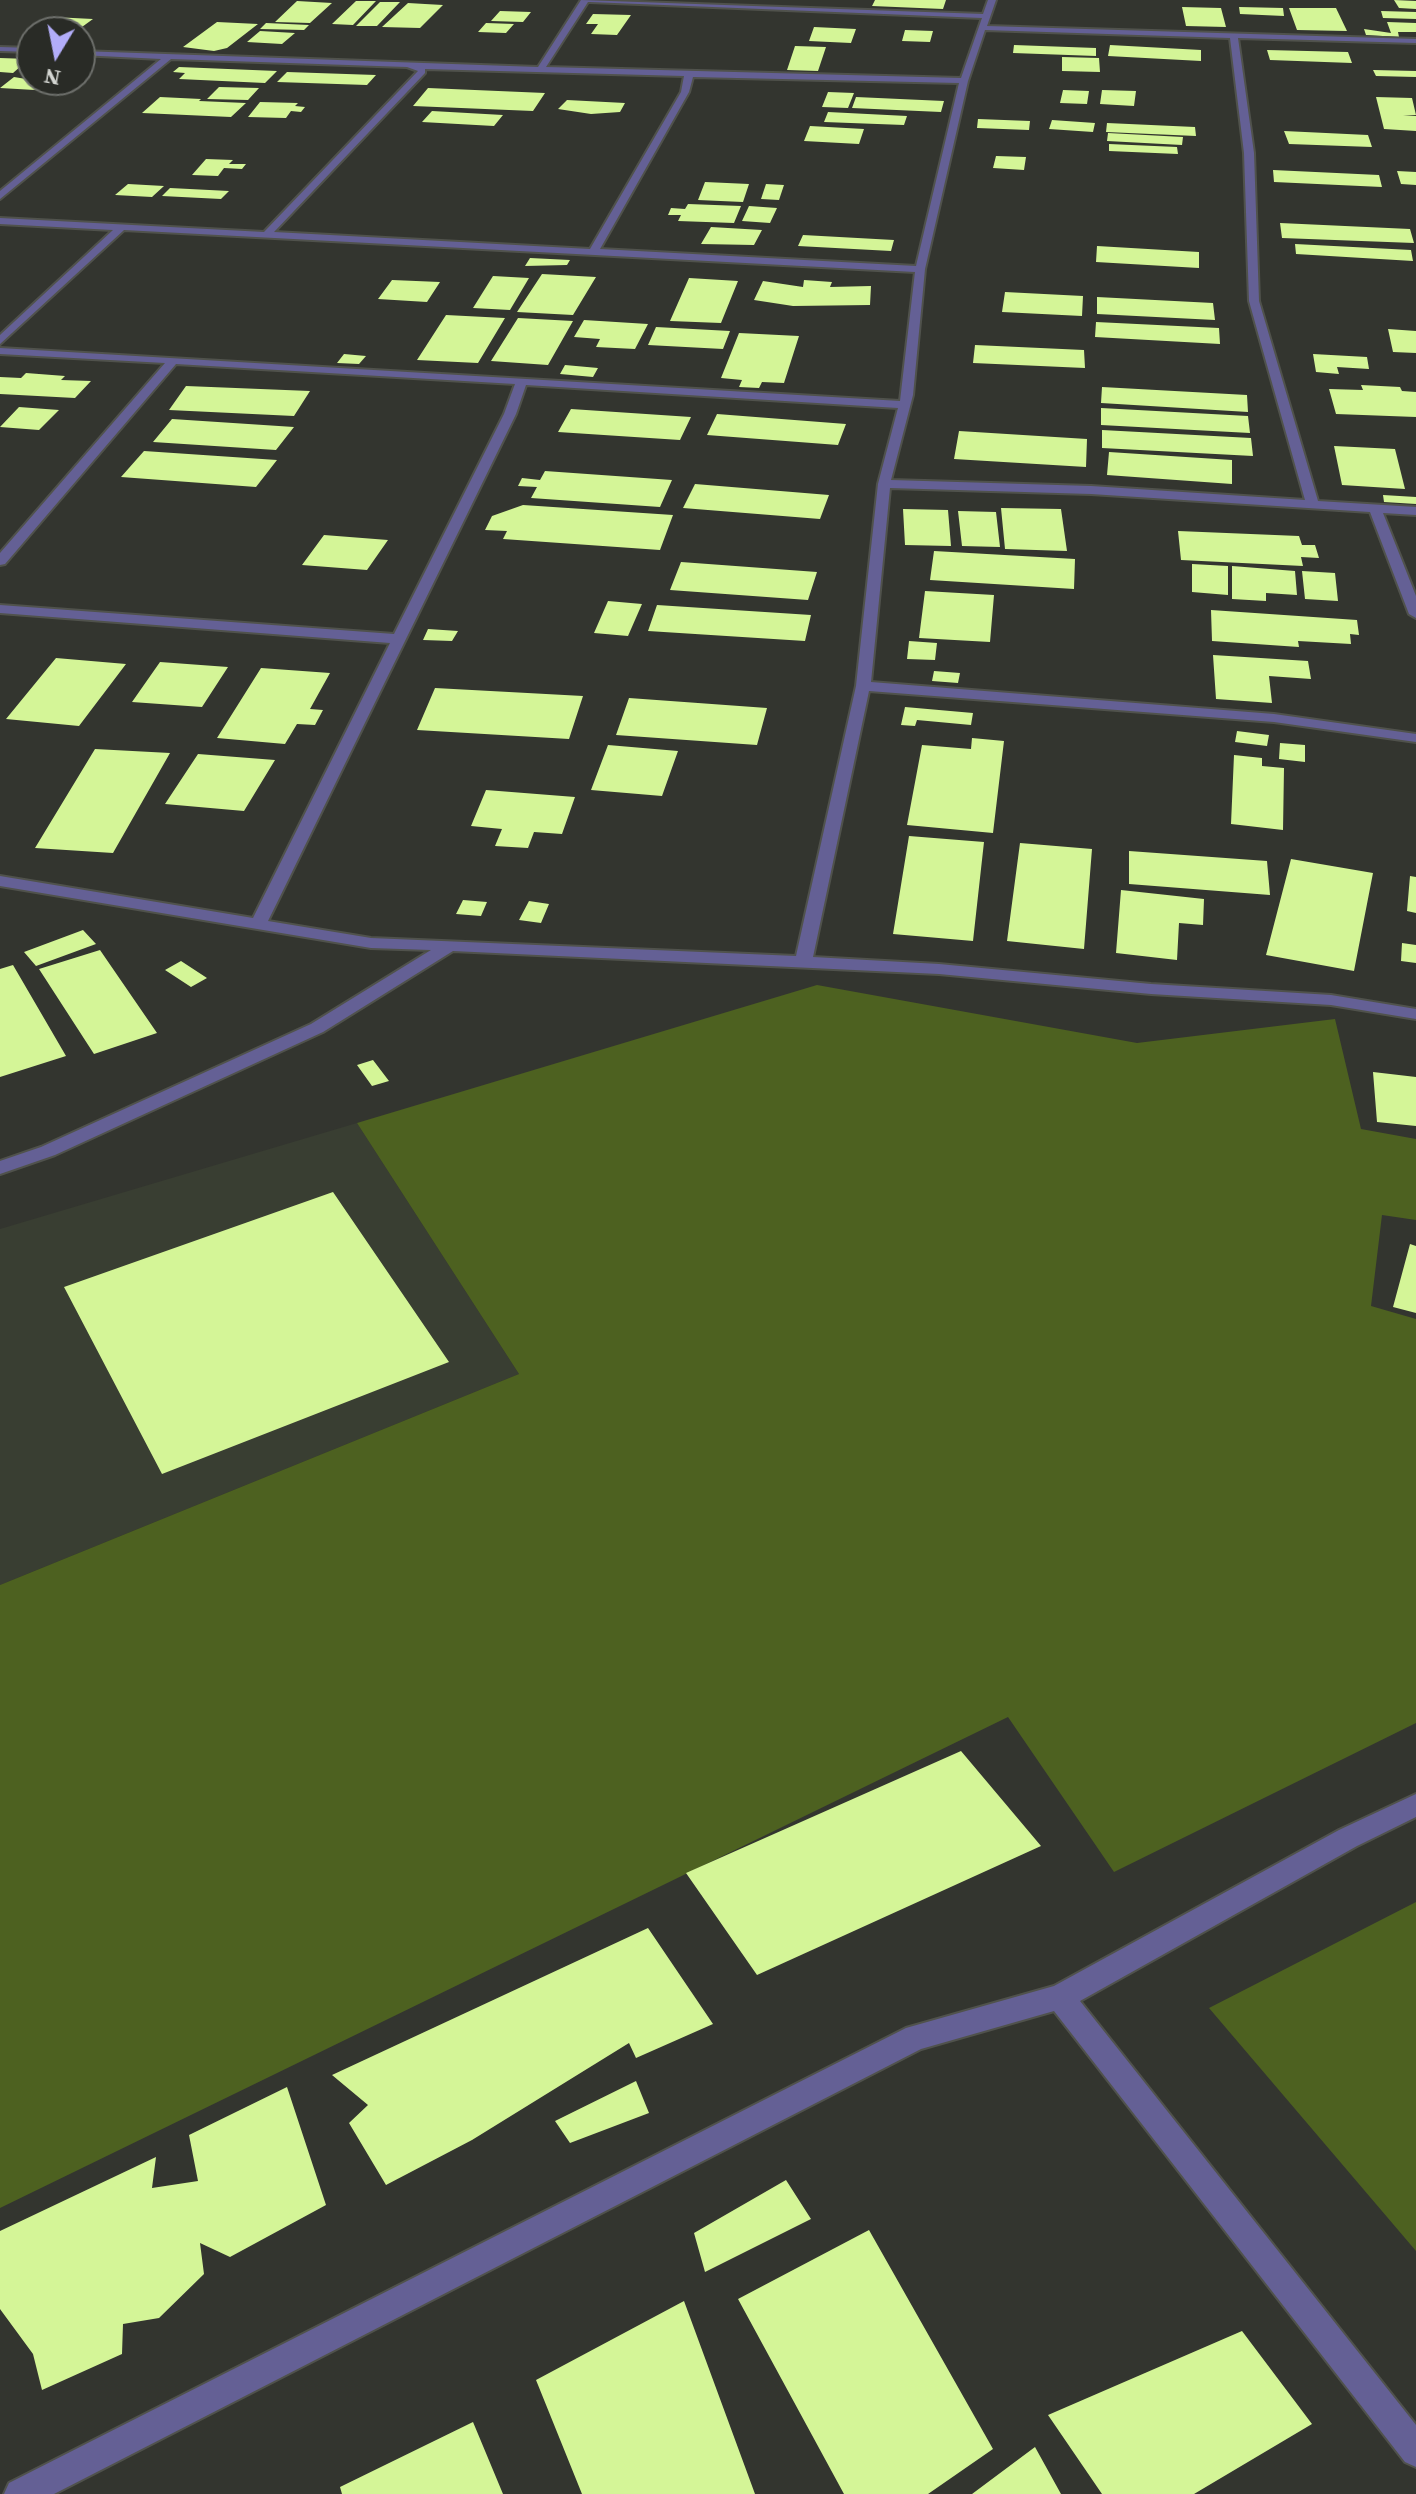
<!DOCTYPE html>
<style>
body{margin:0}
#map{position:relative;width:1416px;height:2494px;overflow:hidden;background:#33352f;font-family:"Source Serif 4",serif}
canvas{display:block}
.north{position:absolute;left:16px;top:16px;width:80px;height:80px;box-sizing:border-box;background:#292b26;border:2px solid #6d6f6b;border-radius:50%;rotate:190deg;font-size:22px;font-weight:700;line-height:32px;text-align:center;color:#d4d6d2}
.north::after{content:'';display:block;margin:auto;width:28px;height:36px;background:#b2adf9;clip-path:polygon(50% 0,100% 100%,50% 72%,0 100%)}
</style>
<div id="map">
<canvas width="1416" height="2494"></canvas>
<div class="north">N</div>
</div>
<script>
const context = document.querySelector('canvas').getContext('2d');
context.lineJoin = 'round';
function fill(path, color) { context.fillStyle = color; context.fill(path, 'evenodd'); }
function strokePath(path, color, width, dash) { context.strokeStyle = color; context.lineWidth = width; context.lineCap = dash ? 'butt' : 'round'; context.setLineDash(dash || []); context.stroke(path); }
fill(new Path2D(`
 M357 1123 519 1374 0 1585V1229Z`), '#393e32');
fill(new Path2D(`
 M817 985 1137 1043 1335 1019 1361 1129 1416 1139V1220L1382 1215 1371 1306 1416 1319V1723L1114 1872 1008 1717 0 2208V1585L519 1374 357 1123Z
 M1416 1902V2251L1209 2008Z`), '#4d6120');
fill(new Path2D(`
 M875 0H946L943 9 872 6Z
 M1394 0 1416 1V9L1399 8Z
 M297 1 332 3 310 23 275 22Z
 M356 1H376L353 25 332 24Z
 M380 2H400L377 26H356Z
 M408 3 425 4 443 5 420 28 382 27Z
 M1182 7 1221 8 1226 27 1186 26Z
 M1239 7 1283 8 1284 16 1240 14Z
 M1289 8H1336L1347 31 1297 30Z
 M500 11 531 12 523 22 491 21Z
 M1381 11 1416 12V19L1383 18Z
 M593 14 631 15 617 35 591 34 598 24H586Z
 M53 17 93 19 75 32H33Z
 M217 22 258 24 227 48 214 51 183 47Z
 M1387 22 1416 23V32H1398L1399 37 1366 35 1364 29 1391 33Z
 M266 23 309 25 304 30 260 29Z
 M486 23 514 24 506 33 478 32Z
 M814 27 856 29 851 43 809 41Z
 M905 30 933 31 930 42 902 41Z
 M260 31 295 33 282 44 247 42Z
 M1014 45 1096 48V56L1013 53Z
 M1110 45 1201 50V61L1108 56Z
 M795 46 826 47 818 71 787 70Z
 M1267 50 1348 52 1352 63 1270 60Z
 M1062 57 1099 58 1100 72 1062 71Z
 M0 58 29 59 13 73 0 72Z
 M179 67 277 71 265 83 179 79 185 73 173 72Z
 M1373 70 1416 71V77L1376 76Z
 M287 72 376 75 367 85 277 82Z
 M14 77 32 80H68L52 91 0 88Z
 M219 87 259 88 248 100 207 99Z
 M428 88 545 93 533 111 413 106Z
 M1063 90 1089 91 1087 104 1060 103Z
 M1102 90 1136 91 1134 106 1100 104Z
 M828 92 854 93 848 108 822 107Z
 M160 97 201 99 199 101 246 103 231 117 142 113Z
 M856 97 944 101 941 112 852 108Z
 M1376 97 1412 98 1416 115 1403 116H1416V131L1384 129Z
 M567 100 625 103 620 112 591 114 558 109Z
 M260 102 298 103 295 106 305 107 301 112 291 111 286 118 248 117Z
 M432 111 503 115 494 126 422 122Z
 M828 112 907 116 904 125 824 122Z
 M978 119 1030 121 1029 130 977 128Z
 M1052 120 1095 123 1093 132 1049 129Z
 M1107 123 1195 127 1196 136 1106 132Z
 M810 126 864 129 859 144 804 141Z
 M1284 131 1368 135 1372 147 1289 144Z
 M1108 133 1183 137 1182 145 1107 141Z
 M1109 144 1177 147 1178 154 1109 151Z
 M996 156 1026 157 1024 170 993 168Z
 M206 159 233 160 229 164H246L242 169 224 168 218 176 192 175Z
 M1273 170 1379 175 1382 187 1274 182Z
 M1397 171 1416 172V185L1401 184Z
 M705 182 749 184 743 202 698 200Z
 M128 184 164 186 152 197 115 195Z
 M766 184 784 185 779 200 761 199Z
 M170 188 229 191 221 199 162 196Z
 M688 204 741 206 734 223 678 221 681 215H668L671 208 685 209Z
 M749 206 777 208 770 223 742 221Z
 M1280 223 1410 229 1414 243 1282 238Z
 M711 227 762 230 754 245 701 244Z
 M803 235 894 240 891 251 798 246Z
 M1295 244 1411 250 1413 261 1296 254Z
 M1097 246 1199 252V268L1096 262Z
 M530 258 570 260 567 265 525 266Z
 M542 274 596 277 573 315 517 312Z
 M493 276 529 278 510 310 473 308Z
 M689 278 738 281 721 323 670 321Z
 M392 280 440 282 427 302 378 299Z
 M804 280 832 282 830 287 871 286 870 305 793 306 754 300 763 281 803 287Z
 M1005 292 1083 296 1082 316 1002 312Z
 M1097 297 1213 303 1215 320 1097 314Z
 M446 315 505 318 478 363 417 360Z
 M518 318 573 321 548 365 491 361Z
 M584 320 648 324 635 349 596 347 600 339 574 337Z
 M1096 322 1219 328 1220 344 1095 337Z
 M656 327 730 331 723 349 648 345Z
 M1388 329 1416 331V353L1393 352Z
 M739 333 799 336 784 383 762 382 759 388 739 387 742 380 721 378Z
 M975 345 1084 350 1085 368 973 363Z
 M344 354 366 356 359 364 337 363Z
 M1313 354 1367 357 1369 369 1337 367 1339 374 1316 372Z
 M565 365 598 368 593 377 560 374Z
 M26 373 65 376 61 380 91 381 75 398 0 394V377L21 378Z
 M1361 385 1400 387 1402 391 1416 392V417L1336 414 1329 389 1363 390Z
 M186 386 310 391 294 416 169 410Z
 M1102 387 1247 395 1248 412 1101 403Z
 M19 407 59 410 39 430 0 427Z
 M1101 408 1248 416 1250 433 1101 425Z
 M571 409 691 417 680 440 558 432Z
 M717 414 846 424 838 445 707 435Z
 M172 419 294 427 276 450 153 442Z
 M1102 430 1251 438 1253 456 1102 448Z
 M959 431 1087 439 1086 467 954 459Z
 M1334 446 1395 449 1405 489 1342 485Z
 M144 451 277 460 256 487 121 477Z
 M1109 452 1232 460V484L1107 475Z
 M545 471 672 480 660 507 531 498 537 487 518 486 522 478 540 480Z
 M695 484 829 495 820 519 683 508Z
 M1383 495 1416 497V504L1384 502Z
 M523 505 673 515 660 550 503 539 507 531 485 530 492 516Z
 M1001 508 1061 509 1067 551 1005 549Z
 M903 509 948 510 951 546 905 545Z
 M958 511 996 512 1000 547 962 546Z
 M1178 531 1299 536 1302 545H1315L1319 558 1301 557 1303 566 1181 560Z
 M324 535 388 540 367 570 302 565Z
 M934 551 1075 559 1074 589 930 580Z
 M681 562 817 572 808 600 670 590Z
 M1192 564 1228 566V595L1192 592Z
 M1232 566 1295 571 1297 595 1266 593V601L1232 599Z
 M1302 571 1335 573 1338 601 1305 599Z
 M925 591 994 595 990 642 919 638Z
 M608 601 642 604 628 636 594 633Z
 M657 605 811 615 805 641 648 631Z
 M1211 610 1357 620 1359 635 1350 634 1351 644 1298 641 1299 647 1212 641Z
 M428 629 458 631 452 641 423 640Z
 M909 641 937 643 935 660 907 659Z
 M1213 655 1308 661 1311 679 1269 676 1272 703 1216 699Z
 M56 658 126 664 79 726 6 719Z
 M160 662 228 667 202 707 132 702Z
 M261 668 330 673 310 709 323 710 315 725 297 724 285 744 217 738Z
 M934 671 960 673 958 683 932 681Z
 M435 688 583 696 569 739 417 730Z
 M629 698 767 708 757 745 616 735Z
 M905 707 973 713 971 725 917 720 915 726 901 725Z
 M1237 731 1269 735 1267 746 1235 742Z
 M972 738 1004 741 993 833 907 825 922 745 971 749Z
 M1280 743 1305 745V762L1279 759Z
 M608 745 678 751 662 796 591 790Z
 M95 749 170 753 113 853 35 848Z
 M198 754 275 760 244 811 165 804Z
 M1234 755 1262 758V766L1284 768 1283 830 1231 824Z
 M486 790 575 797 562 834 534 832 528 848 495 846 502 829 471 826Z
 M909 836 984 842 973 941 893 934Z
 M1020 843 1092 849 1084 949 1007 941Z
 M1129 851 1267 861 1270 895 1129 884Z
 M1291 859 1373 873 1354 971 1266 955Z
 M1410 876 1416 877V913L1407 911Z
 M1121 890 1204 899 1203 925 1179 923 1177 960 1116 953Z
 M463 900 487 902 481 916 456 914Z
 M529 901 549 904 541 923 519 920Z
 M83 930 96 944 36 966 24 952Z
 M1402 943 1416 945V963L1401 961Z
 M100 950 157 1033 94 1054 39 969Z
 M181 961 207 978 191 987 165 970Z
 M13 965 66 1056 0 1077V969Z
 M373 1060 389 1081 372 1086 357 1065Z
 M1373 1072 1416 1077V1126L1377 1122Z
 M333 1192 449 1362 162 1474 64 1287Z
 M1410 1244 1416 1246V1313L1393 1307Z
 M961 1751 1041 1846 757 1975 686 1873Z
 M648 1928 713 2024 636 2058 629 2043 472 2140 386 2185 349 2123 368 2105 332 2075Z
 M636 2081 649 2113 570 2143 555 2121Z
 M287 2087 326 2205 230 2257 200 2243 204 2274 159 2318 123 2324 122 2354 42 2390 33 2354 0 2309V2231L156 2157 152 2188 198 2181 189 2135Z
 M786 2180 811 2219 705 2272 694 2233Z
 M869 2230 993 2449 928 2494H844L738 2299Z
 M684 2301 755 2494H582L536 2380Z
 M1242 2331 1312 2424 1194 2494H1102L1048 2415Z
 M473 2422 503 2494H342L340 2487Z
 M1035 2447 1061 2494H972Z`), '#d4f597');
const street = new Path2D(`
 M581 0 983 14 988 0H996L987 26 1416 39V43L1238 38 1254 153 1259 301 1318 501 1416 507V515L1383 513 1416 596V618L1409 614 1370 512 1091 494 890 488 871 682 1274 714 1416 734V742L1274 722 869 691 813 957 939 964 1151 984 1331 995 1416 1009V1019L1331 1005 1151 994 939 974 453 951 323 1032 55 1155 0 1174V1161L41 1147 311 1024 431 950 371 948 0 886V876L253 918 390 643 0 613V605L394 634 504 414 515 384 176 364 5 564 0 565V553L165 363 0 354V348L900 401 915 272 124 230 0 344V335L113 230 0 224V218L264 232 418 71 407 67 171 59 0 199V191L161 59 80 55V51L538 67ZM588 2H590L982 18 961 78 546 67ZM985 30 1230 38 1244 153 1249 301 1305 500 1091 486 891 480 913 395 925 269 968 81ZM425 69 684 76 681 92 590 249 274 232 425 73ZM693 77 959 83 916 266 600 249 689 92ZM526 385 898 408 878 484 856 686 796 956 371 938 268 921 516 414Z
 M0 47 32 48V52L0 51Z
 M1416 1794V1817L1357 1846 1080 2001 1416 2425V2467L1405 2462 1054 2011 921 2049 54 2494H4L9 2483 906 2028 1054 1986 1339 1830Z`);
strokePath(street, '#50524c', 4);
fill(street, '#646095');
</script>
